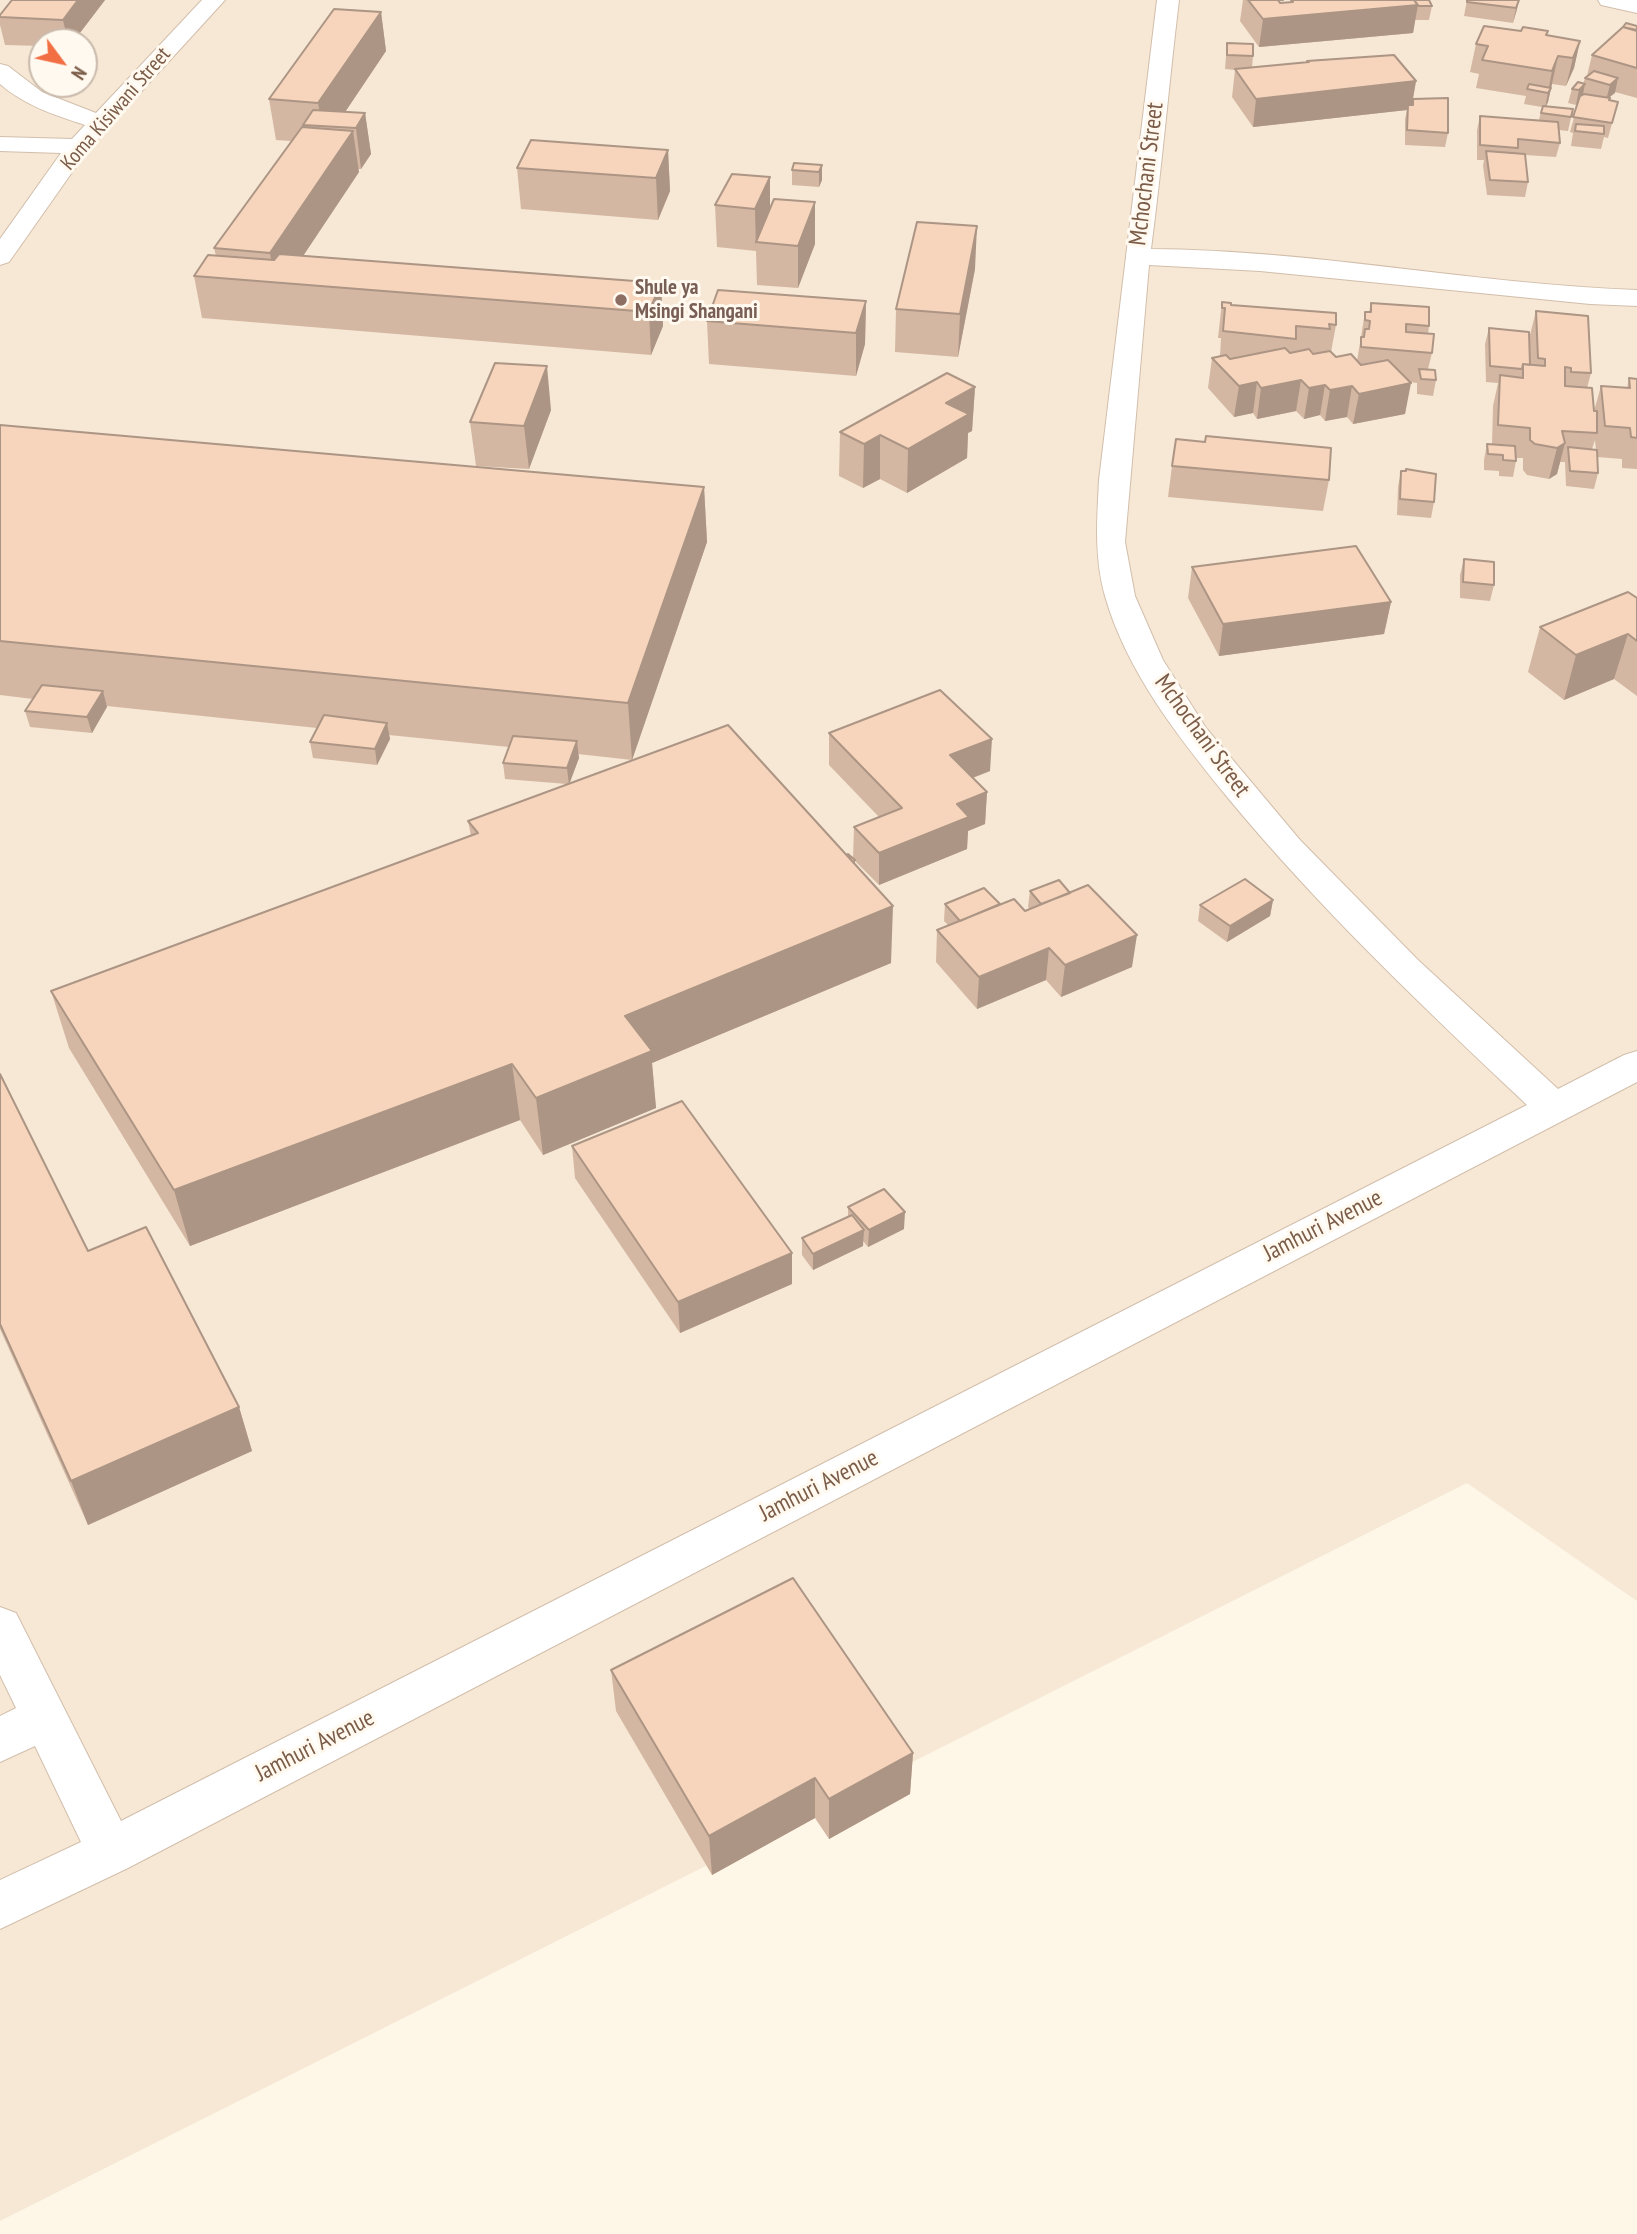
<!DOCTYPE html>
<style>
body{margin:0}
#map{position:relative;width:1637px;height:2234px;overflow:hidden;background:#fef6e7;font-family:"PT Sans Narrow",sans-serif}
canvas{display:block}
.north{position:absolute;left:28px;top:28px;width:70px;height:70px;box-sizing:border-box;background:#fff9ef;border:2px solid #cabaac;border-radius:50%;rotate:123deg;font-size:19px;font-weight:700;line-height:28px;text-align:center;color:#7b5c48}
.north::after{content:'';display:block;margin:auto;width:24px;height:32px;background:#f16f43;clip-path:polygon(50% 0,100% 100%,50% 72%,0 100%)}
</style>
<div id="map">
<canvas width="1637" height="2234"></canvas>
<div class="north">N</div>
</div>
<script>
const context = document.querySelector('canvas').getContext('2d');
context.lineJoin = 'round';
function fill(path, color) { context.fillStyle = color; context.fill(path, 'evenodd'); }
function strokePath(path, color, width, dash) { context.strokeStyle = color; context.lineWidth = width; context.lineCap = dash ? 'butt' : 'round'; context.setLineDash(dash || []); context.stroke(path); }
function write(font, color, halo, rows, align = 'center') {
  context.font = font + ' "PT Sans Narrow",sans-serif'; context.lineWidth = 6; context.setLineDash([]); context.textBaseline = 'middle'; context.strokeStyle = halo; context.fillStyle = color; for (const [text, x, y, turn = 0] of rows) {
    context.save(); context.translate(x, y); context.rotate((+turn || 0) * Math.PI / 180); context.textAlign = isNaN(turn) ? turn : align; if (halo) context.strokeText(text, 0, 0); context.fillText(text, 0, 0); context.restore();
  }
}
fill(new Path2D(`
 M0 0H1637V1601L1467 1483 0 2221ZM42 42H84V84H42Z`), '#f6e8d5');
const minor = new Path2D(`
 M202 0H225L87 151 9 262 0 265V239L61 153 0 151V137L72 139 85 125C54 115 24 105 0 84V64L8 66 42 92 96 113Z
 M1157 0H1179C1169 83 1162 166 1151 249 1314 250 1474 284 1637 290V306L1590 304 1260 271 1149 265 1125 542 1135 596 1163 660 1206 728 1300 840 1418 960 1558 1089 1624 1055 1637 1051V1082L128 1868 0 1929V1880L81 1842 35 1746 0 1762V1716L16 1708 0 1675V1607L16 1613 121 1821 1527 1105C1423 1007 1319 908 1228 798 1179 738 1126 671 1105 596 1094 557 1097 519 1099 480Z
 M1598 0H1637V13L1601 5Z`);
strokePath(minor, '#d2beab', 2);
fill(minor, '#fff');
fill(new Path2D(`
 M12 0H105L73 42H42V46L5 45 0 25V15Z
 M1243 0H1283H1278L1280 3 1432 6 1429 20H1415L1413 33 1259 47 1240 21Z
 M1467 0 1517 9 1513 23 1464 16Z
 M381 12 386 51 345 112 365 113 371 154 361 169H358L359 172 303 256 661 283 663 326 651 355 202 318 194 276 216 256 214 248 291 141 276 140 269 99Z
 M1637 26V98L1615 92 1609 97V100L1618 102 1608 138 1604 137 1601 149 1571 146 1573 133 1570 132 1578 103 1576 105 1568 103 1572 89 1583 84 1585 78 1587 76 1592 55Z
 M1547 36 1580 41 1574 68 1566 86 1552 84 1548 102 1546 106 1573 109 1568 131 1559 130 1560 143 1556 157 1525 155 1528 182 1525 197 1487 195 1483 166 1484 160H1477V130L1480 116 1539 120 1542 107 1524 104 1526 96 1476 88 1479 74 1470 72 1476 44Z
 M1227 43 1253 56 1252 68 1307 62V61L1416 81 1413 99 1448 133 1445 147 1405 145V119L1407 110 1253 127 1232 97 1235 70 1225 69Z
 M668 150 670 191 658 220 521 209 517 168Z
 M822 165V180L819 187 792 185V170Z
 M715 205 770 207 815 244 798 288 757 285 756 251 717 247Z
 M975 269 958 357 895 352 896 309Z
 M866 301 865 344 856 376 709 364 707 321Z
 M1222 302 1231 305 1336 325 1331 352 1336 357 1357 361 1365 312H1369L1371 303 1429 326 1428 334 1432 353 1428 369 1436 380 1433 396 1417 394V383L1410 382 1405 414 1353 424 1347 417 1325 421 1320 415 1304 419 1296 411 1257 419 1253 413 1234 417 1208 388 1212 358 1220 356 1221 338H1218Z
 M1536 311 1591 373 1587 388 1594 411 1601 386 1627 388 1629 378 1637 379V469L1622 468V459L1597 457 1598 473 1594 489 1566 486 1565 462H1560L1557 474 1549 479 1527 475 1523 470V458H1516V461L1513 477 1499 476V471L1484 470V460L1487 444H1492L1493 406 1498 383 1486 382 1485 344 1489 328 1529 339ZM1595 440 1596 450 1592 449Z
 M975 387 972 431 968 433 967 458 907 493 880 479 863 488 839 476 840 432Z
 M551 410 529 469 476 466 470 422Z
 M0 425 704 487 707 542 632 760 578 754 579 758 569 783 847 855 853 859 854 827 879 817 829 765V733L990 771 973 778 987 792 985 824 968 831 967 849 879 885 855 861V864L891 963 652 1063 656 1108 543 1155 520 1120 190 1246 69 1048 51 991 471 836 468 821 567 784 505 779 503 763 509 747 389 735 390 739 377 765 313 758 310 742 317 728 107 706 92 733 30 727 25 711 33 699 0 695Z
 M1172 466 1329 480 1323 511 1168 497Z
 M1401 471 1434 502 1431 518 1397 515 1398 487Z
 M1464 559 1494 585 1490 601 1460 598V575Z
 M1192 567 1391 602 1384 634 1219 656 1188 598Z
 M1637 598V696L1614 679 1564 700 1528 672 1540 627Z
 M1030 891 1132 967 1061 997 1046 980 977 1009 936 962 937 930 948 925 944 921 945 904H1000L1025 911 1030 909 1028 907Z
 M1273 900 1270 916 1227 942 1198 921 1200 905Z
 M0 1074 88 1251 239 1407 252 1451 88 1525 0 1329Z
 M572 1146 792 1253V1284L680 1333 575 1178Z
 M848 1207 904 1229 868 1247 863 1241V1246L813 1270 802 1255V1238L848 1217Z
 M611 1670 913 1753 910 1794 829 1839 815 1818 712 1875 616 1711Z`), '#d4b7a2');
fill(new Path2D(`
 M78 0H105L73 42H68L63 20Z
 M1519 0 1517 9 1513 23 1516 8Z
 M1418 5 1413 33 1259 47 1263 19Z
 M381 12 386 51 335 127 322 126 318 103Z
 M1580 41 1574 68 1566 86 1573 58Z
 M1558 56 1548 102 1545 108 1552 71Z
 M1618 78 1615 93 1606 100 1610 85Z
 M1416 81 1411 109 1408 105 1407 110 1253 127 1256 99Z
 M1585 84 1582 99 1576 105 1579 90Z
 M365 113 371 154 361 169 356 128Z
 M353 131 359 172 285 283 275 282 270 253Z
 M668 150 670 191 658 220 656 178Z
 M822 165V180L819 187V172Z
 M770 177V218L756 242V251L755 209Z
 M815 202V244L798 288V246Z
 M977 226 975 269 958 357 960 314Z
 M661 283 663 326 651 355 649 312Z
 M866 301 865 344 856 376V333Z
 M547 366 551 410 529 469 524 426Z
 M1301 380 1296 411 1257 419 1261 388Z
 M1257 382 1253 413 1234 417 1239 386Z
 M1411 383 1405 414 1353 424 1359 394Z
 M1325 385 1320 415 1304 419 1309 388Z
 M1352 386 1347 417 1325 421 1330 390Z
 M975 387 972 431 968 433 967 458 907 493 908 449 946 403Z
 M880 435V479L863 488 864 444Z
 M1565 443 1557 474 1549 479 1557 448Z
 M704 487 707 542 632 760 628 703Z
 M1391 602 1384 634 1219 656 1223 624Z
 M1628 634 1614 679 1564 700 1576 655Z
 M103 691 107 707 92 733 87 717Z
 M387 723 390 739 377 765 375 749Z
 M992 739 990 771 948 787 950 755Z
 M577 741 579 758 569 785 567 768Z
 M987 792 985 824 968 831 967 849 879 885V853L957 804Z
 M1273 900 1270 916 1227 942 1230 926Z
 M893 906 891 963 652 1063 656 1108 543 1155 536 1098 625 1016Z
 M1137 935 1132 967 1061 997 1065 965Z
 M1049 948 1046 980 977 1009 979 977Z
 M512 1064 520 1120 190 1246 174 1190Z
 M905 1212 904 1229 868 1247 869 1230Z
 M864 1230 863 1246 813 1270V1254Z
 M792 1253V1284L680 1333 678 1302Z
 M239 1407 252 1451 88 1525 71 1481Z
 M913 1753 910 1794 829 1839V1799Z
 M815 1778V1818L712 1875 709 1836Z`), '#ac9584');
const building = new Path2D(`
 M12 0H78L63 20 0 17V15Z
 M1248 0H1283H1278L1280 3 1293 2 1291 0H1414L1418 5 1263 19Z
 M1414 0H1429L1432 6H1418Z
 M1467 0H1519L1516 8 1467 2Z
 M334 9 381 12 318 103 269 99Z
 M1626 23 1637 26V31L1623 27Z
 M1484 26 1521 31 1523 27 1548 31 1546 35 1580 41 1573 58 1558 56 1552 71 1482 60 1488 46 1476 44Z
 M1623 27 1637 30V68L1592 55Z
 M1227 43 1253 44V56L1227 55Z
 M1394 55 1416 81 1256 99 1235 69 1309 62 1307 61Z
 M1594 71 1618 78 1610 85 1585 78Z
 M1578 82 1585 84 1579 90 1572 89Z
 M1529 84 1551 88 1548 93 1527 89Z
 M1584 94 1610 98 1609 100 1618 102 1612 123 1573 117 1580 96Z
 M1448 98V133L1407 130 1408 105H1413V99Z
 M1543 106 1573 109 1571 117 1541 113Z
 M313 110 365 113 356 128 303 125Z
 M1480 116 1558 122 1560 143 1518 139V148L1480 145Z
 M1576 124 1604 126V134L1575 131Z
 M302 127 353 131 270 253 214 248Z
 M531 140 668 150 656 178 517 168Z
 M1486 151 1525 154 1528 182 1490 180Z
 M794 163 822 165 819 172 792 170Z
 M732 174 770 177 755 209 715 205Z
 M774 199 815 202 798 246 756 242Z
 M917 222 977 226 960 314 896 309Z
 M279 254 661 283 649 312 194 276 208 255 274 260Z
 M718 290 866 301 856 333 707 321Z
 M1222 302 1231 303V305L1336 313V325L1329 324 1330 329 1296 326V339L1223 331 1225 308H1222Z
 M1371 303 1429 307V326L1406 324V332L1434 334 1432 353 1361 347V337H1364L1365 329H1369L1370 321 1365 320V312H1371Z
 M1536 311 1588 316 1591 373 1571 372V368L1565 367V386L1592 388 1594 411H1597V433L1562 431 1565 443 1557 448 1535 444 1530 440V428L1498 425 1500 375 1523 378V364L1545 366V359L1538 358Z
 M1489 328 1529 332 1530 365 1523 364 1522 369 1490 366Z
 M1285 348 1290 353 1309 349 1313 354 1330 351 1336 357 1351 354 1361 365 1388 360 1411 383 1359 394 1352 386 1330 390 1325 385 1309 388 1301 380 1261 388 1257 382 1239 386 1212 358 1226 355 1230 359Z
 M495 363 547 366 524 426 470 422Z
 M1419 369 1435 370 1436 380 1421 379Z
 M947 373 975 387 946 403 969 414 908 449 880 435 864 444 840 432Z
 M1629 378 1637 379V438L1631 437 1630 428 1605 426 1601 386 1630 388Z
 M0 425 704 487 628 703 0 641Z
 M1206 436 1331 448 1329 480 1172 466 1176 439 1205 442Z
 M1487 444 1515 446 1516 461 1503 460V455L1488 454Z
 M1568 447 1597 450 1598 473 1570 471Z
 M1406 469 1436 474 1434 502 1400 499 1401 471H1406Z
 M1356 546 1391 602 1223 624 1192 567Z
 M1464 559 1494 562V585L1463 582Z
 M1628 592 1637 598V641L1628 634 1576 655 1540 627Z
 M42 685 103 691 87 717 25 711Z
 M940 690 992 739 950 755 987 792 957 804 969 817 879 853 854 827 902 808 829 733Z
 M324 715 387 723 375 749 310 742Z
 M728 725 893 906 625 1016 652 1051 536 1098 512 1064 174 1190 51 991 478 833 468 821Z
 M513 736 577 741 567 768 503 763Z
 M848 854 855 860 853 862 847 855Z
 M1245 879 1273 900 1230 926 1200 905Z
 M1059 880 1070 893 1041 904 1030 891Z
 M1088 885 1137 935 1065 965 1049 948 979 977 937 930 1014 899 1025 911Z
 M984 888 1000 904 960 921 945 904Z
 M0 1074 88 1251 146 1227 239 1407 71 1481 0 1324Z
 M682 1101 792 1253 678 1302 572 1146Z
 M884 1189 905 1212 869 1230 848 1207Z
 M852 1215 864 1230 813 1254 802 1238Z
 M793 1578 913 1753 829 1799 815 1778 709 1836 611 1670Z`);
fill(building, '#f6d5bc');
strokePath(building, '#ac9584', 2);
for (const [x, y, r, color] of [
 [621,300,7,"#8d6e63"]
]) { const dot = new Path2D(); dot.arc(x, y, r, 0, 2 * Math.PI); context.fillStyle = color; context.fill(dot); strokePath(dot, '#fff9ef', 2.5); }
write('21px', '#7b5c48', '#fff9ef', [
 ["Koma Kisiwani Street",116,109,-49]
]);
write('bold 21px', '#785e54', '#fff9ef', [
 ["Shule ya",635,288],
 ["Msingi Shangani",635,312]
], 'left');
write('24px', '#7b5c48', '#fff9ef', [
 ["Mchochani Street",1147,174,-83],
 ["Mchochani Street",1202,736,54],
 ["Jamhuri Avenue",1323,1226,-27],
 ["Jamhuri Avenue",819,1486,-27],
 ["Jamhuri Avenue",315,1746,-27]
]);
</script>
